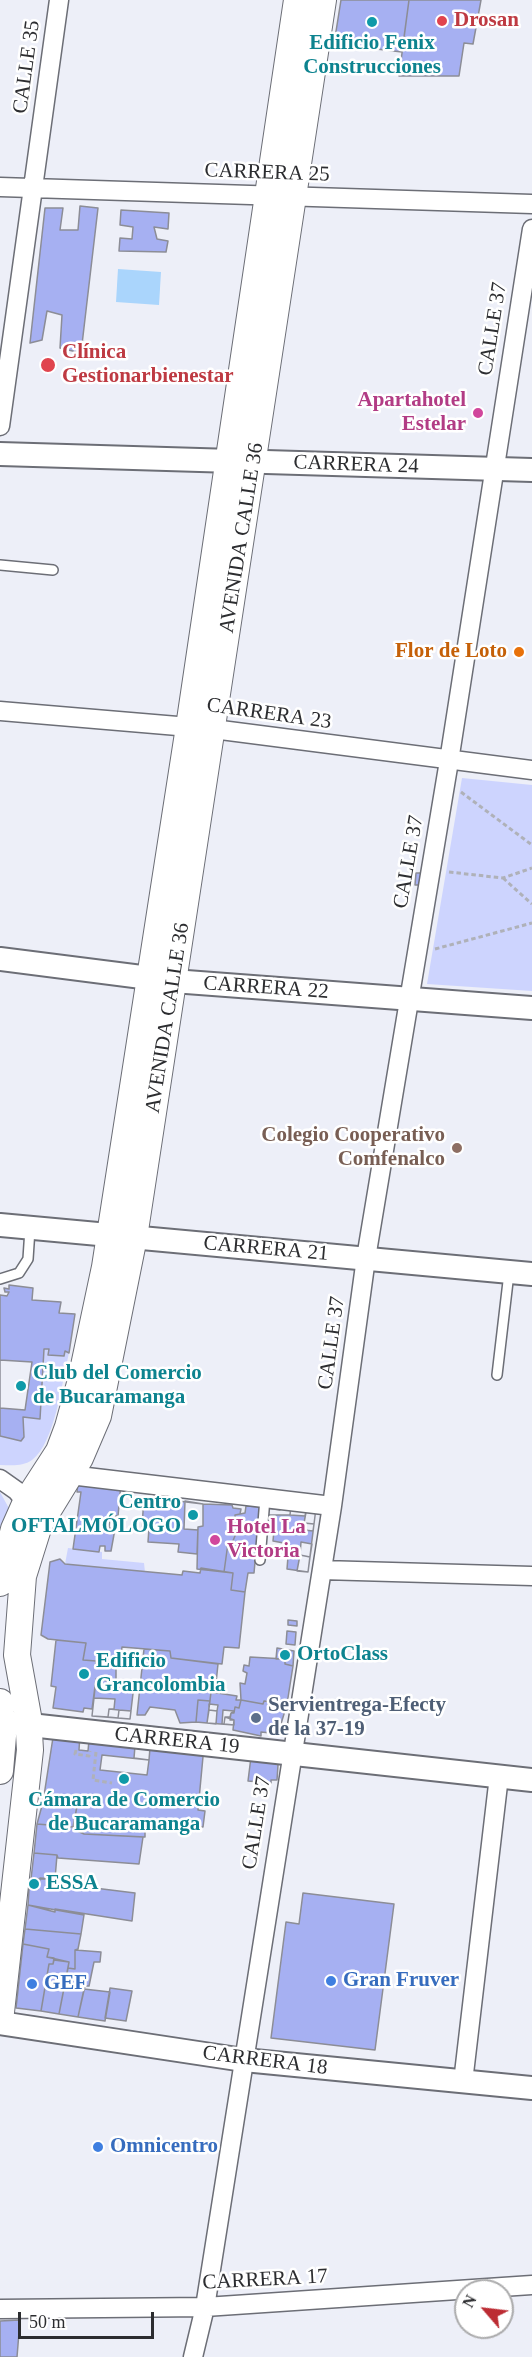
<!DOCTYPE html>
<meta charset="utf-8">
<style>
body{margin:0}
#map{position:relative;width:532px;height:2357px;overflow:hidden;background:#edeff8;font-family:Georgia,serif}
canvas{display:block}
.north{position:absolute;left:454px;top:2279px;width:60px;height:60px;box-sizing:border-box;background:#fff;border:2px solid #ababac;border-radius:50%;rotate:298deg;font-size:16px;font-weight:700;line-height:24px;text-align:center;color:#2c2d30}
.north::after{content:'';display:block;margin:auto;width:21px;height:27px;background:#bc2c33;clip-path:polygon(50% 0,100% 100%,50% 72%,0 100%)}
.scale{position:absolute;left:18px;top:2312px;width:136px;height:27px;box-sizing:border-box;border:3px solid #2c2d30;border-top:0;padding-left:8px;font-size:18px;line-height:21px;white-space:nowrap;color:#2c2d30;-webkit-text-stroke:4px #fff;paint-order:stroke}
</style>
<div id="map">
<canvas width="532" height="2357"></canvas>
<div class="north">N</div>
<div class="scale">50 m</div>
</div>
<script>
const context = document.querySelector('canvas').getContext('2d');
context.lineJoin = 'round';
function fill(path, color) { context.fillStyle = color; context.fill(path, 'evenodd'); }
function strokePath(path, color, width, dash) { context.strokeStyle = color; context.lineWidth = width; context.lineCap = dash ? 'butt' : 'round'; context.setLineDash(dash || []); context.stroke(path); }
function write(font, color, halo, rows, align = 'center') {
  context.font = font + ' Georgia,serif'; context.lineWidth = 5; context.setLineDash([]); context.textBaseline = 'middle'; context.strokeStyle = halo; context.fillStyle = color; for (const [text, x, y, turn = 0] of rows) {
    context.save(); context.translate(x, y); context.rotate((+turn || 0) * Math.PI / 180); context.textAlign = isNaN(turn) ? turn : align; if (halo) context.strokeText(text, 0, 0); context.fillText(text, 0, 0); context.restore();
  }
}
fill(new Path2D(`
 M462 778 532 785V991L427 984Z
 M44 1349H49V1355L64 1356 65 1351 69 1353C62 1381 55 1443 32 1460 22 1467 11 1465 0 1465V1436L21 1441 24 1437 23 1417 40 1418Z
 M0 1492 11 1512 0 1541Z
 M68 1548 102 1552V1559L144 1563 145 1572 65 1564Z`), '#cdd4fe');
fill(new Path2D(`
 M118 269 161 272 159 305 116 302Z`), '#aad5fc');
const building = new Path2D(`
 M341 0H409L402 52 334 44Z
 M409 0H481L473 44 464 43 459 76H399Z
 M80 206 98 208 81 353 60 348 62 315 47 311 42 340 30 343 45 208H63L60 230H78Z
 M121 210 169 213 168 229 154 227 157 239 168 241 166 252 119 251 120 238 132 239 133 227 120 225Z
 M416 873H421L420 885H415Z
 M9 1285 33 1288 32 1300 61 1302 59 1313 75 1314 69 1353 65 1351 64 1356 48 1355 49 1349H44L40 1419 23 1417 24 1437 21 1441 0 1436V1295L7 1296 9 1292H5L4 1288 9 1289Z
 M0 1360 32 1362 25 1410 0 1408Z
 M121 1483 118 1516 110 1515 109 1528 115 1529 111 1551H105V1546H100L99 1552 73 1549 81 1492H77L78 1484Z
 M144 1497 203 1504V1526L198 1527 197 1554 178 1552 179 1544 148 1542 149 1528 142 1527Z
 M185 1501 203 1504V1526L198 1527V1530L184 1529Z
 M203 1504 232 1505 233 1508 241 1509 240 1514 235 1515V1536L232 1543H228L224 1572 197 1569 198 1527 203 1526Z
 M281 1504 316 1508 308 1572 287 1569 289 1544 273 1541 274 1530 258 1529 260 1507 280 1510Z
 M281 1504 291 1505 290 1515H266V1508L280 1510Z
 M291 1505 307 1507 305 1516 290 1515Z
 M246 1506 260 1507 254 1573H248L245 1592 231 1590 233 1573 224 1572 228 1543H232L235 1536V1515L245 1513Z
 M307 1507 316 1508 314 1524 304 1523Z
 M304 1523 314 1524 313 1531 304 1530Z
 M301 1542 312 1544 310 1557 300 1555Z
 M300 1555 310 1557 308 1572 297 1571Z
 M60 1559 65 1564 182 1575 183 1571 200 1573 201 1568 233 1573 231 1590 245 1592 239 1648 224 1647 222 1664 171 1658 170 1651 122 1647 119 1668 96 1666V1661L83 1660 86 1643 48 1639 41 1635 50 1562Z
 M288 1620 297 1621V1626L288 1625Z
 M287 1631 296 1632 295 1645 286 1644Z
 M56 1640 86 1643 83 1660 96 1661V1666L116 1668V1681L96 1679 92 1709 84 1708 83 1712 53 1708 56 1687 51 1686Z
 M277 1648 294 1651 293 1666 285 1664V1659H276Z
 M144 1649 170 1651 171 1658 218 1664 215 1693 211 1692 210 1701 198 1700 196 1722 180 1723 175 1710 150 1707 145 1715H137Z
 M250 1657 285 1659V1664L293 1666 287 1704 264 1701 263 1704 241 1700 240 1683 245 1684 247 1673 243 1671 244 1665 249 1666Z
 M96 1679 134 1685 130 1719 92 1716Z
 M211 1692 237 1696 236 1700H241L239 1708 235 1707 234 1713H231L230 1720H234V1725L207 1723Z
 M94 1698 115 1699 114 1709H109L108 1717 92 1716Z
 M198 1700 210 1701 207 1723 196 1722Z
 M241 1700 263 1704 264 1701 287 1704 281 1724 271 1733 261 1732V1736L233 1730 234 1720H230L231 1713H234L235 1707 239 1708Z
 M209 1704 218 1705 217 1711 209 1710Z
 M109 1709 119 1710 118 1718 108 1717Z
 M119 1710 131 1711 130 1719 118 1718Z
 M209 1710 217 1711 216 1724 207 1723Z
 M223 1710 234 1711 231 1713 230 1717H225L224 1724H222Z
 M225 1717 234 1720V1725L224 1724Z
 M54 1731 80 1734 79 1750 88 1751 89 1740 204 1746 198 1810 205 1811 203 1827 165 1823 164 1827 157 1826 156 1831H145V1837L84 1834 73 1829 77 1806 43 1802Z
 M135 1746 150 1748 149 1760 134 1758Z
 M102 1755 149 1760 147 1775 100 1770Z
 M251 1757 274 1761 278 1765 277 1780H271V1783L248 1781Z
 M43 1802 77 1806 73 1827 37 1824Z
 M37 1824 73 1827 84 1834 143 1837 139 1864 58 1858 57 1855 34 1853Z
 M34 1853 57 1855 55 1879H31Z
 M40 1878 55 1879 54 1883 135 1893 132 1921 55 1909V1912L28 1905 29 1889H38Z
 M31 1879 39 1880 38 1889H29Z
 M303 1893 394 1904 375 2050 271 2038 286 1922 299 1924Z
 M28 1905 84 1915 81 1934 25 1929Z
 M25 1929 81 1934 78 1949 75 1950V1969L68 1968 69 1962 47 1957 49 1949 23 1944Z
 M23 1944 49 1949 47 1957 54 1958 53 1964H49L41 2011 16 2008Z
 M75 1950 101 1952 100 1962H94L89 1986H85L78 2017 59 2014 68 1968 75 1969Z
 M54 1960 69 1962 59 2014 41 2011 49 1964H53Z
 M110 1988 132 1991 126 2021 105 2018Z
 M84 1989 110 1992 105 2021 78 2017Z
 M20 2320 17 2357H0V2321Z`);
fill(building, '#a6b0f2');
strokePath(building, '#8c8d96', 1.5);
const service = new Path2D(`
 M0 565 53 570
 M0 1279 19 1273 28 1259 30 1229
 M497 1375 509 1273
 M260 1560 265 1498`);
const minor = new Path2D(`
 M0 187 532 204
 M0 426 59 0
 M0 711 213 729 532 770
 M70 1475 332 1506
 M0 1479 17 1491 26 1502
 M322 1570 532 1576
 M463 2082 499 1776
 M0 2309 205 2307 532 2285
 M193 2357 205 2307 332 1506 366 1258 449 761 532 229`);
const tertiary = new Path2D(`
 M0 454 532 470
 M0 959 173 981 532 1008
 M0 1225 532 1274
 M12 1723 532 1780
 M0 2023 244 2060 532 2088`);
const secondary = new Path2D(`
 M0 1583 14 1529 26 1502 59 1451 68 1427 81 1380 105 1267 189 727 297 0
 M0 1702 3 1736 0 1771
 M0 2021 30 1750 28 1716 17 1655 23 1576 39 1525 80 1458 98 1416 134 1237 323 0`);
strokePath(service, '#6c6e76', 12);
strokePath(minor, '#6c6e76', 21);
strokePath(tertiary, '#6c6e76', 26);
strokePath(secondary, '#6c6e76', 28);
strokePath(new Path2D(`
 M461 792 532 845
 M449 872 503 878 532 868
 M503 878 532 904
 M435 949 532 923
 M76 1750 75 1754 89 1756 90 1751
 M96 1752 93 1780 112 1783`), '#afb1b8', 3, [4.5, 3]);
strokePath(service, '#fff', 9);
strokePath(minor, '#fff', 18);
strokePath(tertiary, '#fff', 22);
strokePath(secondary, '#fff', 26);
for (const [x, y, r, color] of [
 [442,21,6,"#e0444e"],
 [372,22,6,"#0f9aa8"],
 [48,365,8,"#e0444e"],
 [478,413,6,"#d1479c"],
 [519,652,6,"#e8710a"],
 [457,1148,6,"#8d6e63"],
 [21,1386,6,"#0f9aa8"],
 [193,1515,6,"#0f9aa8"],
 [215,1540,6,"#d1479c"],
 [285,1655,6,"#0f9aa8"],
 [84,1674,6,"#0f9aa8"],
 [256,1718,6,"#5c6f8a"],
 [124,1779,6,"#0f9aa8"],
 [34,1884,6,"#0f9aa8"],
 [331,1981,6,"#3f7fe0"],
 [32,1984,6,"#3f7fe0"],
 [98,2147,6,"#3f7fe0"]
]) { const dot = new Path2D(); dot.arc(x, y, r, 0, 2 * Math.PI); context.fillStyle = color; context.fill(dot); strokePath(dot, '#fff', 2); }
write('bold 21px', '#be3a42', '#fff', [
 ["Drosan",454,21],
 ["Clínica",62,353],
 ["Gestionarbienestar",62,377]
], 'left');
write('bold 21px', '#0d838f', '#fff', [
 ["Edificio Fenix",372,44,"center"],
 ["Construcciones",372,68,"center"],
 ["Club del Comercio",33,1374],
 ["de Bucaramanga",33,1398],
 ["Centro",181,1503,"right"],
 ["OFTALMÓLOGO",181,1527,"right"],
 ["OrtoClass",297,1655],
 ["Edificio",96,1662],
 ["Grancolombia",96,1686],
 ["Cámara de Comercio",124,1801,"center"],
 ["de Bucaramanga",124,1825,"center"],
 ["ESSA",46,1884]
], 'left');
write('21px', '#2c2d30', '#fff', [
 ["CALLE 35",27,67,-82],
 ["CARRERA 25",267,173,2],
 ["CALLE 37",493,329,-81],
 ["CARRERA 24",356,465,2],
 ["AVENIDA CALLE 36",242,538,-81],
 ["CARRERA 23",269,714,8],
 ["CALLE 37",409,862,-80],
 ["CARRERA 22",266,988,4],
 ["AVENIDA CALLE 36",168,1018,-81],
 ["CARRERA 21",266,1249,5],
 ["CALLE 37",332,1343,-82],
 ["CARRERA 19",177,1741,6],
 ["CALLE 37",257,1823,-81],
 ["CARRERA 18",265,2061,7],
 ["CARRERA 17",265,2280,-3]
]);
write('bold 21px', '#b23c85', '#fff', [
 ["Apartahotel",466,401],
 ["Estelar",466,425],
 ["Hotel La",227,1528,"left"],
 ["Victoria",227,1552,"left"]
], 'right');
write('bold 21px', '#c56008', '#fff', [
 ["Flor de Loto",507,652]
], 'right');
write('bold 21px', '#785e54', '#fff', [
 ["Colegio Cooperativo",445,1136],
 ["Comfenalco",445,1160]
], 'right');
write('bold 21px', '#4e5e75', '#fff', [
 ["Servientrega-Efecty",268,1706],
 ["de la 37-19",268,1730]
], 'left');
write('bold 21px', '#366cbe', '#fff', [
 ["Gran Fruver",343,1981],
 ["GEF",44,1984],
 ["Omnicentro",110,2147]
], 'left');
</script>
